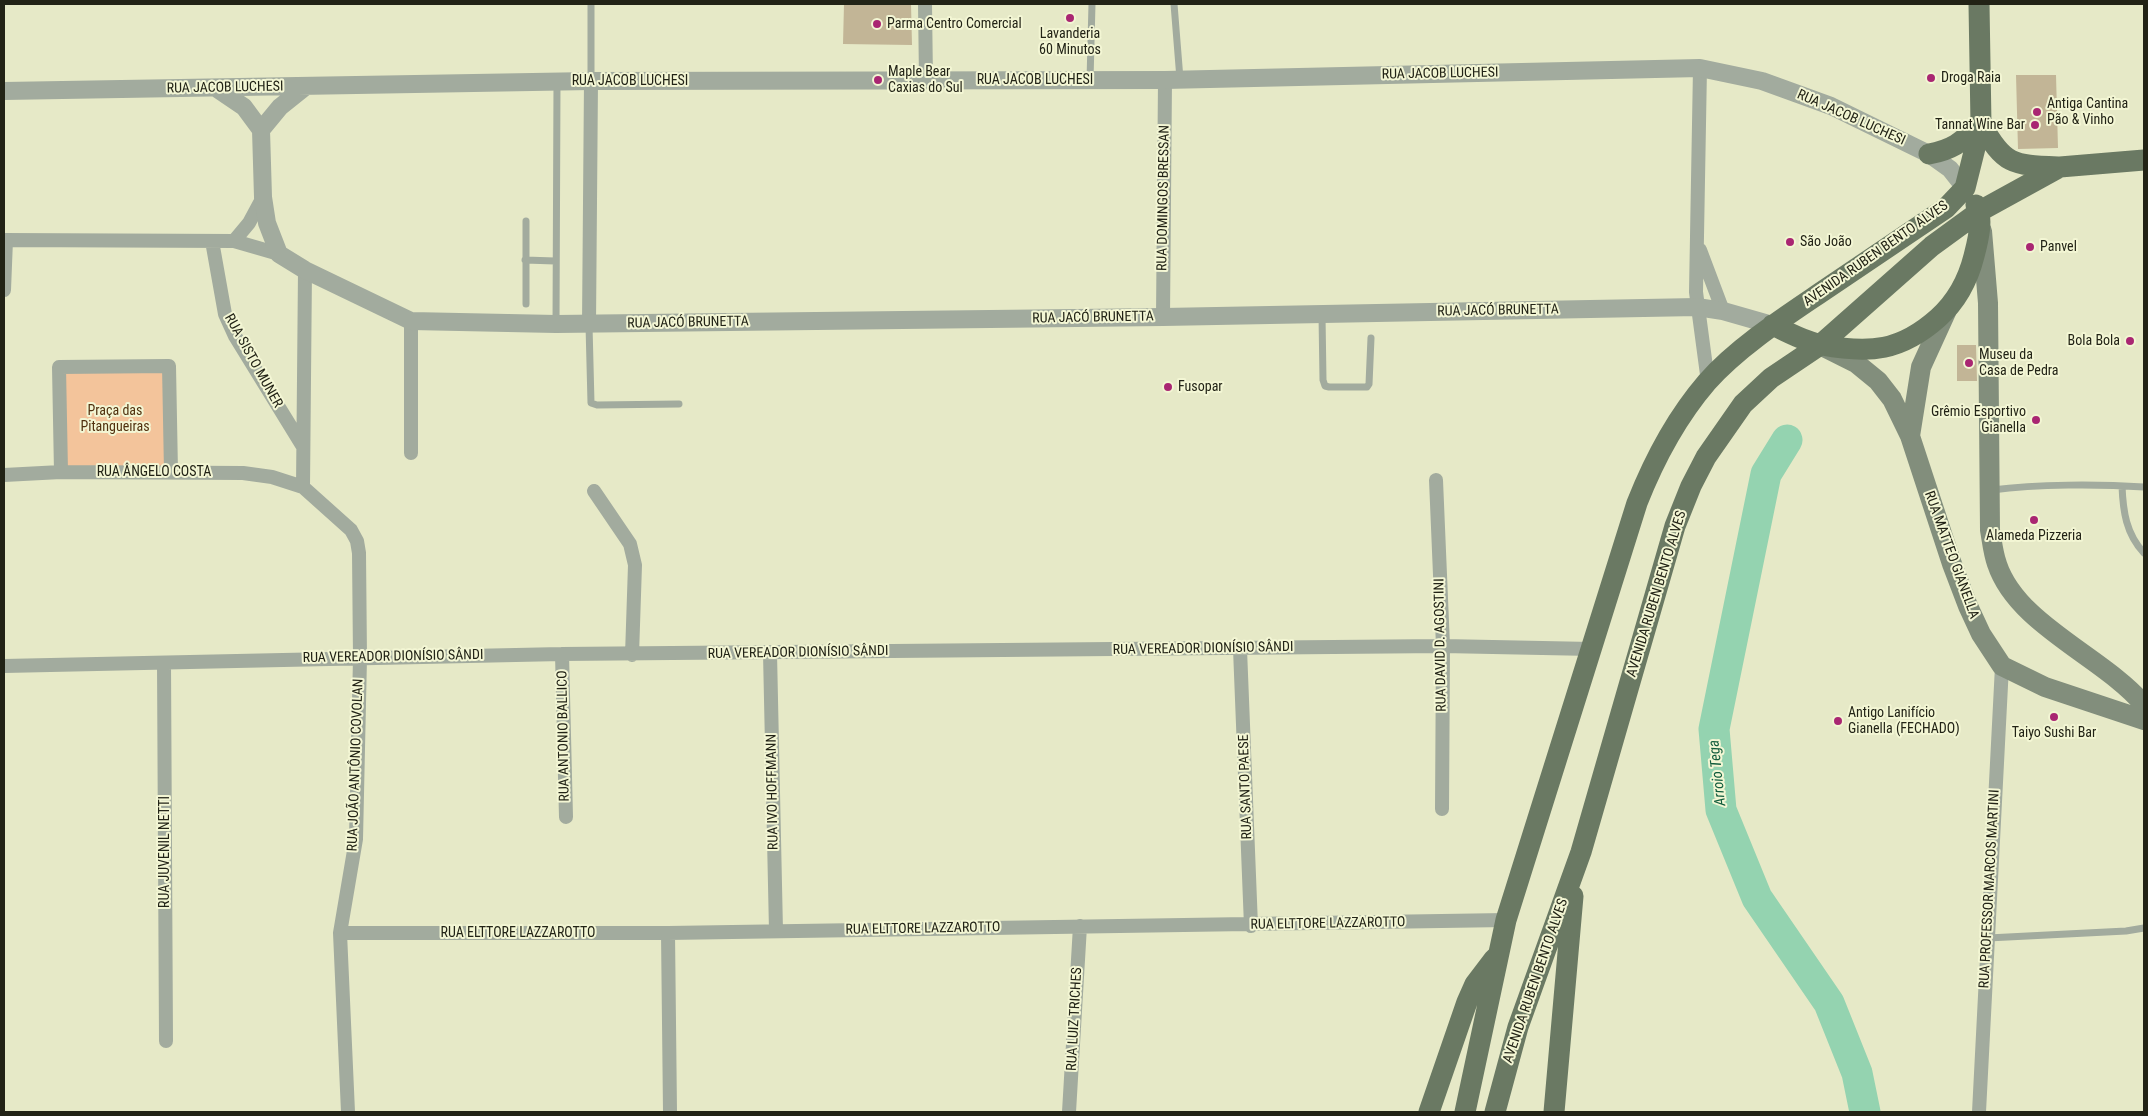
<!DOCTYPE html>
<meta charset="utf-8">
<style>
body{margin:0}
#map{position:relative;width:2148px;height:1116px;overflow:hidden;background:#e6e9c7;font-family:"Roboto Condensed",sans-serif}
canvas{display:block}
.frame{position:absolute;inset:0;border:5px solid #222316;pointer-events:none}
</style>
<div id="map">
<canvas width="2148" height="1116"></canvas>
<div class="frame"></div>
</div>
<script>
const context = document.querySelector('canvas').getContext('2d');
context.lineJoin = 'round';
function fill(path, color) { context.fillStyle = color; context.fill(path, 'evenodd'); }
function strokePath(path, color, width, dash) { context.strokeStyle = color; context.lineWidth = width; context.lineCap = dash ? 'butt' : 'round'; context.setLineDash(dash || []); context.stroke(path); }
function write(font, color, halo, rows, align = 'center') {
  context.font = font + ' "Roboto Condensed",sans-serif'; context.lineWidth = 4; context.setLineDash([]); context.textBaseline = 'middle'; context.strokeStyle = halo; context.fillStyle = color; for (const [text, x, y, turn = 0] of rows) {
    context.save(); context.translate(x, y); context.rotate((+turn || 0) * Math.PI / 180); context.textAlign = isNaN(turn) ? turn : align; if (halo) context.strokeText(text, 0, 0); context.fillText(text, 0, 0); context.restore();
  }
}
fill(new Path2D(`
 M169 366 171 472H61L59 367Z`), '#f3c49b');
strokePath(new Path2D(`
 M1787 440 1766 474 1714 729 1721 810 1757 898 1829 1003 1857 1073 1865 1112`), '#94d3b0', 31);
fill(new Path2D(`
 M844 4H911L912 45 843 44Z
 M2016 75H2056L2058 148 2018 149Z
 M1957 345H1976L1977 381H1957Z`), '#c2b596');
strokePath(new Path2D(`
 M591 4V81
 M1174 4 1180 79
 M1090 80 1092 4
 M526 221V304
 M525 260 555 261
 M1322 315 1323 380 1325 386 1329 387H1367L1369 384 1371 338
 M556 324 557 82
 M589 325 591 403 597 405 679 404
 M2122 486C2123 511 2126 534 2144 553
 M1992 490C2038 484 2098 484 2144 487
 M1988 938 2126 931 2144 928`), '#a2ab9e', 7);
strokePath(new Path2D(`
 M925 4 926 80
 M1700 68 1696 292 1708 382
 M4 240 234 241 279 254
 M212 241 225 314 235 336 302 445
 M234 241 249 223 263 197
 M1700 250 1723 311
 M305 270 303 487 351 530 357 541 359 553 360 658 356 839 340 933 348 1112
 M4 290 6 240
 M1163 317 1165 80
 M589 324 591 81
 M411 453V321
 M61 472 59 367 169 366 171 472
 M4 475 61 472 243 473 272 477 303 487
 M1436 480 1443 646 1442 809
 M594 491 630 544 635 565 632 655
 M1240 649 1251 926
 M770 653 776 931
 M562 654 566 817
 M164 663 166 1041
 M4 666 562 654 1443 646 1592 649
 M340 933H668L1506 920
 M668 933 670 1112
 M1069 1112 1080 926
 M1979 1112 2002 666`), '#a2ab9e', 14);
strokePath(new Path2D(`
 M216 88 244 107 261 130 263 197 267 223 279 254 305 270 411 321 556 324 1163 317 1697 307 1723 311 1772 325
 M4 91 591 81 1165 80 1700 68 1762 81 1831 106 1929 154 1950 169 1965 188
 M261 130 280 107 305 87`), '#a2ab9e', 18);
strokePath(new Path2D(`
 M1982 231 1988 303 1990 530C1992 541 1993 553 1997 564 2017 625 2104 657 2144 705
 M1826 348 1856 363 1878 381 1892 399 1910 436 1952 564 1968 606 1981 634 2002 666 2045 687 2144 720
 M1910 436 1921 367 1947 310`), '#828e7c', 20);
strokePath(new Path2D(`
 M1981 124C2005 165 2011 165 2059 167
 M1929 154C1955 149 1962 141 1981 124
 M1772 325C1788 332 1805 342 1822 345 1870 354 1901 351 1938 318 1957 301 1968 280 1974 256 1978 241 1984 217 1976 205
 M1429 1112 1467 1002 1475 984 1494 959
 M1465 1112 1506 920 1637 503C1654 460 1676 418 1707 382 1737 348 1783 318 1820 293 1862 265 1904 236 1946 208L1965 188 1981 124 1979 4
 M1495 1112 1518 1027 1581 852 1675 526 1691 486 1706 457 1743 404 1771 378 1820 345 1932 246 1980 211 2060 167 2144 160
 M1554 1112 1573 896`), '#6a7963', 21);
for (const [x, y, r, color] of [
 [1070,18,5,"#a92672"],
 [877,24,5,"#a92672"],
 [1931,78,5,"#a92672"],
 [878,80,5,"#a92672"],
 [2037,112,5,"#a92672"],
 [2035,125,5,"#a92672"],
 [1790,242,5,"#a92672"],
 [2030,247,5,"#a92672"],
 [2130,341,5,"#a92672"],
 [1969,363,5,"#a92672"],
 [1168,387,5,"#a92672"],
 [2036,420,5,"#a92672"],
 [2034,520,5,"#a92672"],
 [2054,717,5,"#a92672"],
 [1838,721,5,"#a92672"]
]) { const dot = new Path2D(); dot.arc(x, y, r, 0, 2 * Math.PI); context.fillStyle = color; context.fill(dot); strokePath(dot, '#f3f6d4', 2); }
write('14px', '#222316', '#f3f6d4', [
 ["Parma Centro Comercial",887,24],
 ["Lavanderia",1070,34,"center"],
 ["60 Minutos",1070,50,"center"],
 ["Maple Bear",888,72],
 ["Caxias do Sul",888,88],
 ["Droga Raia",1941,78],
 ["Antiga Cantina",2047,104],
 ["Pão & Vinho",2047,120],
 ["Tannat Wine Bar",2025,125,"right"],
 ["São João",1800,242],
 ["Panvel",2040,247],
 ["Bola Bola",2120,341,"right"],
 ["Museu da",1979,355],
 ["Casa de Pedra",1979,371],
 ["Fusopar",1178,387],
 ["Grêmio Esportivo",2026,412,"right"],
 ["Gianella",2026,428,"right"],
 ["Alameda Pizzeria",2034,536,"center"],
 ["Antigo Lanifício",1848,713],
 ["Gianella (FECHADO)",1848,729],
 ["Taiyo Sushi Bar",2054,733,"center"]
], 'left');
write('14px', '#222316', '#f3f6d4', [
 ["RUA JACOB LUCHESI",1440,74,-1],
 ["RUA JACOB LUCHESI",1035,80],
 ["RUA JACOB LUCHESI",630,81],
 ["RUA JACOB LUCHESI",225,88,-1],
 ["RUA JACOB LUCHESI",1851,118,24],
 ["RUA DOMINGOS BRESSAN",1164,198,-89],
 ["AVENIDA RUBEN BENTO ALVES",1876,254,-35],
 ["RUA JACÓ BRUNETTA",1498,311,-1],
 ["RUA JACÓ BRUNETTA",1093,318,-1],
 ["RUA JACÓ BRUNETTA",688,323,-1],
 ["RUA SISTO MUNER",253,361,61],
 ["RUA ÂNGELO COSTA",154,472],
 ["RUA MATTEO GIANELLA",1951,555,70],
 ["AVENIDA RUBEN BENTO ALVES",1657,594,-73],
 ["RUA DAVID D. AGOSTINI",1441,645,-91],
 ["RUA VEREADOR DIONÍSIO SÂNDI",1203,649,-1],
 ["RUA VEREADOR DIONÍSIO SÂNDI",798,653,-1],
 ["RUA VEREADOR DIONÍSIO SÂNDI",393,657,-1],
 ["RUA ANTONIO BALLICO",564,736,-91],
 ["RUA JOÃO ANTÔNIO COVOLAN",356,765,-88],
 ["RUA SANTO PAESE",1246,787,-92],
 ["RUA IVO HOFFMANN",773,792,-91],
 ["RUA JUVENIL NETTI",165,852,-90],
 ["RUA PROFESSOR MARCOS MARTINI",1990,889,-87],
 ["RUA ELTTORE LAZZAROTTO",1328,924,-1],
 ["RUA ELTTORE LAZZAROTTO",923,929,-1],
 ["RUA ELTTORE LAZZAROTTO",518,933],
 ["AVENIDA RUBEN BENTO ALVES",1536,981,-71],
 ["RUA LUIZ TRICHES",1075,1019,-87]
]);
write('14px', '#51310f', '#f3f6d4', [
 ["Praça das",115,411],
 ["Pitangueiras",115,427]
]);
write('italic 15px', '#125d3d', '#f3f6d4', [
 ["Arroio Tega",1718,773,-96]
]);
</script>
